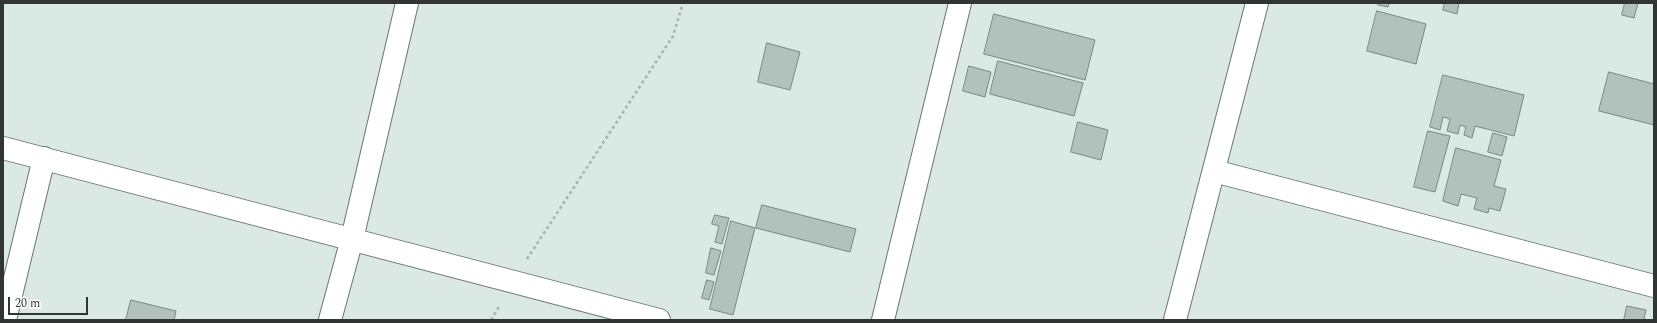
<!DOCTYPE html>
<style>
body{margin:0}
#map{position:relative;width:1657px;height:323px;overflow:hidden;background:#dbe9e5;font-family:Spectral,serif}
canvas{display:block}
.frame{position:absolute;inset:0;border:4px solid #313635;pointer-events:none}
.scale{position:absolute;left:8px;top:297px;width:80px;height:18px;box-sizing:border-box;border:2px solid #313635;border-top:0;padding-left:5px;font-size:12px;line-height:14px;white-space:nowrap;color:#313635;-webkit-text-stroke:3px #fff;paint-order:stroke}
</style>
<div id="map">
<canvas width="1657" height="323"></canvas>
<div class="frame"></div>
<div class="scale">20 m</div>
</div>
<script>
const context = document.querySelector('canvas').getContext('2d');
context.lineJoin = 'round';
function fill(path, color) { context.fillStyle = color; context.fill(path, 'evenodd'); }
function strokePath(path, color, width, dash) { context.strokeStyle = color; context.lineWidth = width; context.lineCap = dash ? 'butt' : 'round'; context.setLineDash(dash || []); context.stroke(path); }
const building = new Path2D(`
 M1378 3H1389L1388 7 1378 5Z
 M1445 3H1459L1457 14 1443 10Z
 M1625 3H1638L1634 18 1622 15Z
 M1377 11 1426 24 1416 64 1367 51Z
 M994 14 1095 40 1085 80 984 54Z
 M767 43 800 52 790 90 758 82Z
 M998 61 1083 83 1074 116 990 94Z
 M969 66 991 72 985 97 963 91Z
 M1609 72 1654 84V125L1599 111Z
 M1443 75 1524 95 1514 136 1475 126 1472 138 1464 135 1466 127 1460 125 1458 134 1447 131 1450 119 1443 117 1440 130 1430 127Z
 M1078 122 1108 130 1101 160 1071 152Z
 M1428 131 1450 136 1435 192 1414 187Z
 M1493 133 1507 137 1502 156 1488 152Z
 M1456 148 1501 160 1494 186 1506 189 1500 211 1489 208 1488 213 1474 209 1477 198 1461 194 1458 206 1443 201Z
 M762 205 856 229 850 252 756 228Z
 M715 215 729 218 722 244 715 242 719 226 712 224Z
 M731 221 755 228 733 315 710 309Z
 M711 248 721 251 714 275 706 273Z
 M707 280 714 282 709 300 702 298Z
 M131 300 176 311 174 320H126Z
 M1627 306 1646 310 1644 319 1648 320H1624Z`);
fill(building, '#b3c1bd');
strokePath(building, '#798682', 1);
const street = new Path2D(`
 M3 148 659 320
 M1214 171 1654 286
 M5 320 44 158
 M330 320 352 239 407 3
 M883 320 960 3
 M1175 320 1257 3`);
strokePath(street, '#697572', 24);
strokePath(new Path2D(`
 M527 259 673 36 683 3
 M491 320 500 305`), '#a7b2af', 2.5, [3, 3]);
strokePath(street, '#fff', 22);
</script>
